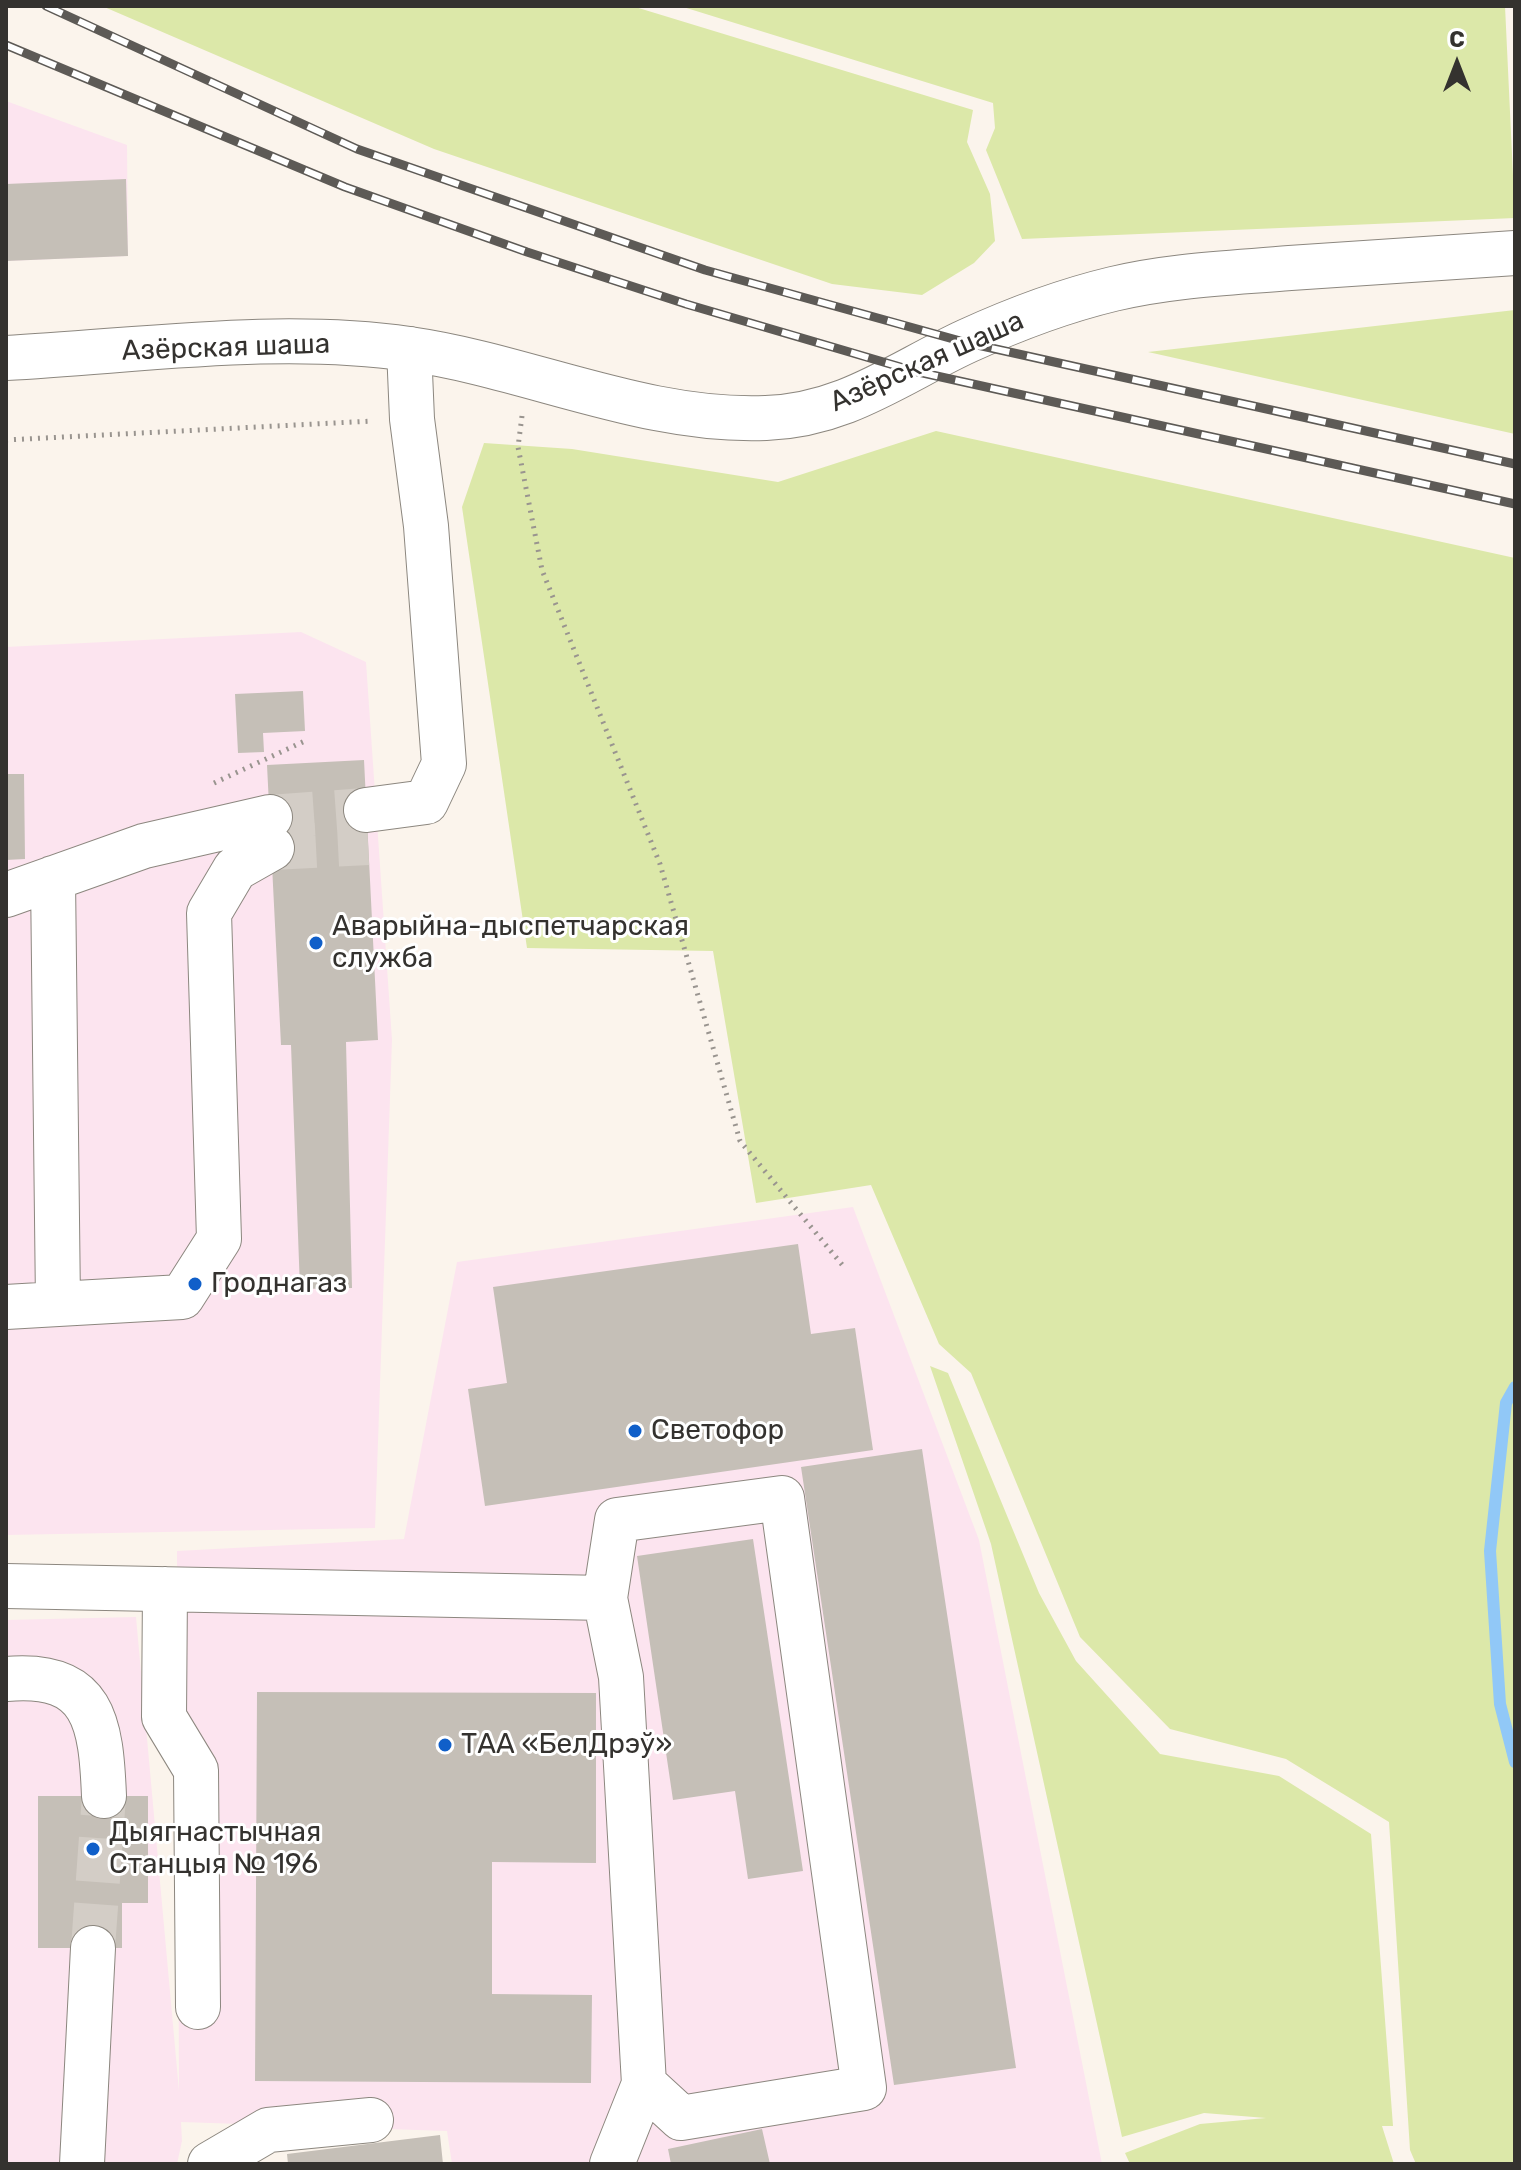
<!DOCTYPE html>
<meta charset="utf-8">
<style>
body{margin:0}
#map{position:relative;width:1521px;height:2170px;overflow:hidden;background:#fbf4ec;font-family:Rubik,sans-serif}
canvas{display:block}
.frame{position:absolute;inset:0;border:8px solid #34322f;pointer-events:none}
.north{position:absolute;left:1417px;top:24px;width:80px;height:80px;-webkit-text-stroke:6px #fff;paint-order:stroke;rotate:0deg;font-size:22px;font-weight:700;line-height:32px;text-align:center;color:#34322f}
.north::after{content:'';display:block;margin:auto;width:28px;height:36px;background:#34322f;clip-path:polygon(50% 0,100% 100%,50% 72%,0 100%)}
</style>
<div id="map">
<canvas width="1521" height="2170"></canvas>
<div class="frame"></div>
<div class="north">С</div>
</div>
<script>
const context = document.querySelector('canvas').getContext('2d');
context.lineJoin = 'round';
function fill(path, color) { context.fillStyle = color; context.fill(path, 'evenodd'); }
function strokePath(path, color, width, dash) { context.strokeStyle = color; context.lineWidth = width; context.lineCap = dash ? 'butt' : 'round'; context.setLineDash(dash || []); context.stroke(path); }
function write(font, color, halo, rows, align = 'center') {
  context.font = font + ' Rubik,sans-serif'; context.lineWidth = 6; context.setLineDash([]); context.textBaseline = 'middle'; context.strokeStyle = halo; context.fillStyle = color; for (const [text, x, y, turn = 0] of rows) {
    context.save(); context.translate(x, y); context.rotate((+turn || 0) * Math.PI / 180); context.textAlign = isNaN(turn) ? turn : align; if (halo) context.strokeText(text, 0, 0); context.fillText(text, 0, 0); context.restore();
  }
}
fill(new Path2D(`
 M6 101 127 145 128 256 6 261Z
 M301 632 366 662 392 1040 375 1528 6 1535V647Z
 M853 1207 979 1540 1102 2164H452L447 2131 181 2122 182 2141 177 2164H6V1620L136 1617 179 2091 177 1551 404 1539 457 1262Z`), '#fce4ef');
fill(new Path2D(`
 M102 6H632L973 110 967 142 990 194 995 241 974 263 922 295 832 284 434 149Z
 M680 6H1505L1515 218 1022 239 986 150 995 128 993 103Z
 M1515 310V434L1148 352Z
 M936 431 1515 558V2164H1416L1410 2150 1389 1822 1286 1759 1170 1729 1080 1637 971 1373 939 1344 871 1185 756 1203 713 951 527 948 462 507 484 443 572 449 778 482Z
 M930 1366 948 1373 1039 1593 1076 1661 1160 1754 1279 1776 1371 1834 1393 2126H1382L1394 2164H1130L1125 2153 1200 2124 1266 2118 1204 2113 1122 2137 991 1544Z`), '#dce8a9');
strokePath(new Path2D(`
 M1515 1387 1506 1403 1490 1551 1500 1704 1515 1762`), '#91c8f7', 12);
fill(new Path2D(`
 M126 179 128 256 6 261V184Z
 M303 691 305 731 263 733 264 752 238 753 235 694Z
 M364 760 378 1040 346 1042 352 1288 300 1289 291 1045H281L267 765Z
 M6 774H24L25 859 6 860Z
 M798 1244 811 1334 855 1328 873 1450 485 1506 468 1389 507 1383 493 1287Z
 M922 1449 1016 2068 894 2085 801 1467Z
 M753 1539 803 1871 748 1879 735 1791 673 1800 637 1556Z
 M257 1692 596 1693V1863L492 1862V1994L592 1995 591 2083 255 2081Z
 M38 1796H148V1903H122V1948H38Z
 M762 2129 770 2164H671L668 2149Z
 M440 2135 443 2164H288L287 2154Z`), '#c5bfb7');
strokePath(new Path2D(`
 M270 817 366 810
 M272 848 368 843
 M93 1948 104 1796`), '#d3cdc6', 44, [44, 22]);
const minor = new Path2D(`
 M366 810 426 802 444 764 426 526 412 419 409 349
 M6 895 144 846 270 817
 M58 1304 182 1297 219 1239 209 913 235 869 272 848
 M6 1307 58 1304 53 878
 M6 1586 605 1598 621 1677 644 2084 612 2164
 M165 1589 164 1717 196 1770 198 2007
 M605 1598 617 1520 782 1498 864 2088 681 2118 644 2084
 M6 1679C95 1671 101 1723 104 1796
 M82 2164 93 1948
 M210 2164 268 2130 371 2120`);
const major = new Path2D(`
 M6 358C139 351 277 330 409 349 528 366 645 423 766 418 846 415 898 373 967 341 1013 320 1063 301 1113 289 1171 275 1232 273 1290 268 1365 263 1440 258 1515 253`);
strokePath(minor, '#8c877f', 46);
strokePath(major, '#8c877f', 46);
strokePath(new Path2D(`
 M522 416 518 447 542 570 660 864 740 1141 844 1267
 M6 440 373 421
 M214 783 307 740`), '#99948f', 5, [2, 6]);
strokePath(minor, '#fff', 44);
strokePath(major, '#fff', 44);
const rail = new Path2D(`
 M46 6 357 149 705 270 964 342 1515 464
 M6 45 345 187 527 252 686 304 914 371 1515 504`);
strokePath(rail, '#5d5a56', 9);
strokePath(rail, '#fff', 6, [18]);
for (const [x, y, r, color] of [
 [316,943,8,"#105fc9"],
 [195,1284,8,"#105fc9"],
 [635,1431,8,"#105fc9"],
 [445,1745,8,"#105fc9"],
 [93,1849,8,"#105fc9"]
]) { const dot = new Path2D(); dot.arc(x, y, r, 0, 2 * Math.PI); context.fillStyle = color; context.fill(dot); strokePath(dot, '#fff', 3); }
write('28px', '#34322f', '#fff', [
 ["Азёрская шаша",226,348,-2],
 ["Азёрская шаша",927,362,-24]
]);
write('28px', '#34322f', '#fff', [
 ["Аварыйна-дыспетчарская",332,927],
 ["служба",332,959],
 ["Гроднагаз",211,1284],
 ["Светофор",651,1431],
 ["ТАА «БелДрэў»",461,1745],
 ["Дыягнастычная",109,1833],
 ["Станцыя № 196",109,1865]
], 'left');
</script>
